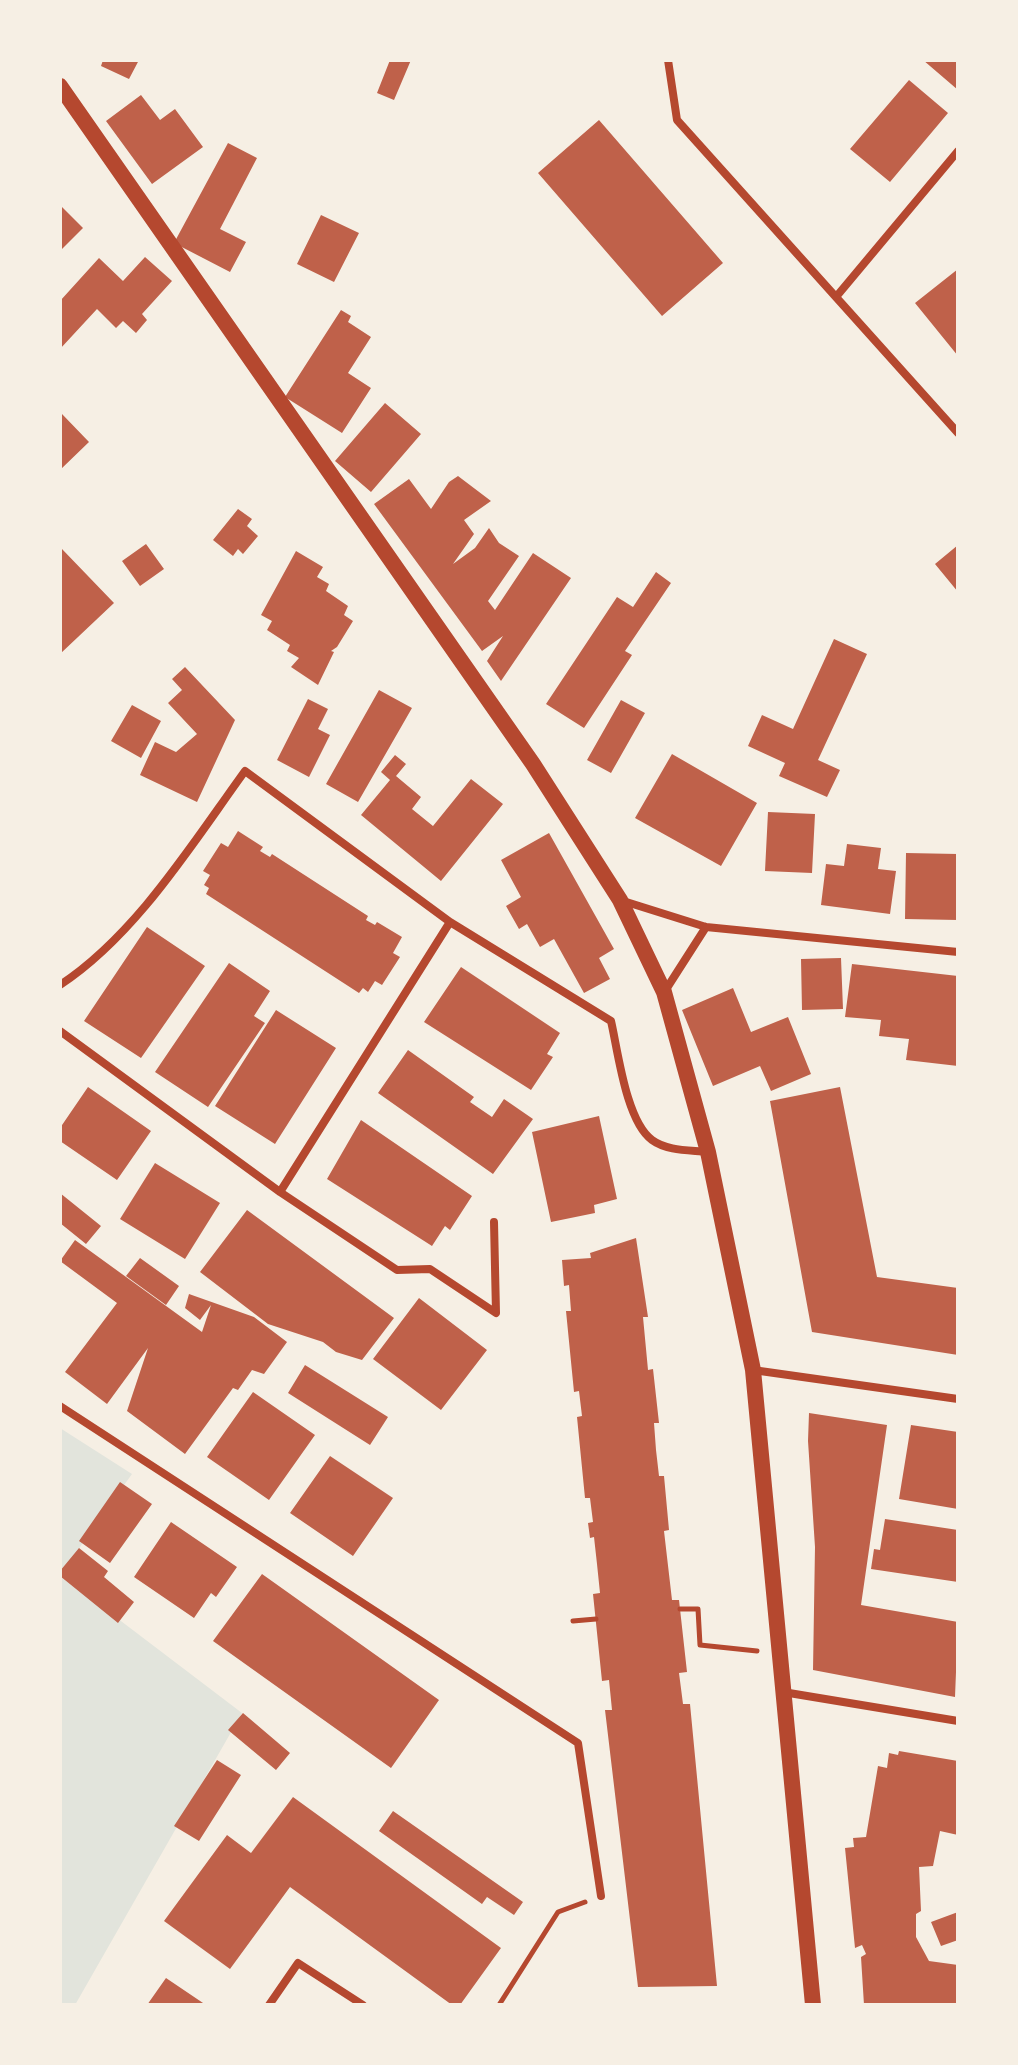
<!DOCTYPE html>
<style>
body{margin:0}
#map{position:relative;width:1018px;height:2065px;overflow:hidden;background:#f6efe4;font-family:Bitter,serif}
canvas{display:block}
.frame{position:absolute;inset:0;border:62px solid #f6efe4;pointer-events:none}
</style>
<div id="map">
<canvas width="1018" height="2065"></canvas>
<div class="frame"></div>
</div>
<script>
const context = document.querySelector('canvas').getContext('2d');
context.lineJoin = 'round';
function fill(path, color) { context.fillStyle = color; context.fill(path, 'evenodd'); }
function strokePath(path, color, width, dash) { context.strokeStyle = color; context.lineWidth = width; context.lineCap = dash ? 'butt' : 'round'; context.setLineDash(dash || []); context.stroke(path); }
fill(new Path2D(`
 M60 1428 132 1474 83 1542 63 1577 242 1713 75 2005H60Z`), '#e2e4dc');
fill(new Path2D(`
 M103 60H139L129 79 101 66Z
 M390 60H411L394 100 377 93Z
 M923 60H958V90Z
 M909 80 948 113 890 182 850 149Z
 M141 95 160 120 175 109 203 147 152 184 106 121Z
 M599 120 723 263 662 316 538 173Z
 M228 143 257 158 220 229 246 242 230 272 174 243Z
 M60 205 83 228 60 251Z
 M321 215 359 233 334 282 297 264Z
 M145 257 172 281 142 314 147 320 136 333 123 321 116 328 97 309 60 349V301L99 258 123 281Z
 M958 269V356L915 303Z
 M341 310 351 316 348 322 371 337 348 373 371 388 342 433 285 397Z
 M385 403 421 434 371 492 335 461Z
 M62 414 89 442 60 470V416Z
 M458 476 491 501 464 520 474 534 453 564 475 548 489 528 499 543 519 556 488 601 495 610 533 553 571 578 501 681 487 661 503 636 482 651 374 504 409 479 431 509 449 482Z
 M238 509 252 519 247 526 258 536 243 554 238 549 233 556 213 540Z
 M146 544 164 569 140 586 122 561Z
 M958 545V592L935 564Z
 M62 549 114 603 60 654V550Z
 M296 551 323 567 317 577 329 584 326 591 348 606 344 615 353 621 337 647 331 651 334 652 318 685 291 667 299 658 287 651 290 645 267 630 272 621 261 615Z
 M656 572 671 583 625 651 632 655 584 728 546 704 617 597 633 607Z
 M834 639 867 654 818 760 840 770 827 797 779 776 785 763 748 746 762 715 793 729Z
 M185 667 235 720 197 802 140 775 155 742 176 752 197 734 168 703 182 690 172 679Z
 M379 690 412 708 358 802 326 784Z
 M308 699 328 709 318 729 330 735 309 777 277 760Z
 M621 700 645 713 611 773 587 760Z
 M132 705 161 721 141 758 111 741Z
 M672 754 757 803 721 866 635 818Z
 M395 755 406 764 396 776 421 797 412 809 433 826 471 779 503 804 441 881 361 815 390 780 381 772Z
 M768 812 815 814 812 873 765 871Z
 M238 831 263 847 260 851 270 857 272 854 368 916 366 920 375 925 377 922 402 937 393 953 400 957 382 985 375 981 368 992 363 988 359 993 206 894 209 888 204 885 210 875 203 871 221 843 228 847Z
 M549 833 614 949 599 958 610 979 584 993 554 939 540 947 527 924 519 929 506 906 521 897 501 860Z
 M847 844 881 848 878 869 896 871 890 914 821 905 826 864 844 866Z
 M906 853 958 854V920L905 919Z
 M147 927 205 966 141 1058 84 1021Z
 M841 958 843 1009 802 1010 801 959Z
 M229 963 270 991 254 1016 265 1023 208 1107 155 1072Z
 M852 964 958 976V1066L906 1060 909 1039 879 1036 881 1020 845 1017Z
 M461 967 560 1033 547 1054 553 1057 531 1090 424 1022Z
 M733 988 751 1032 788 1017 811 1074 771 1091 760 1066 713 1086 682 1010Z
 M276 1010 336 1048 275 1144 215 1106Z
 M408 1050 474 1097 470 1102 492 1117 504 1099 533 1119 493 1174 378 1093Z
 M88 1087 151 1131 117 1180 60 1141V1128Z
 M840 1087 877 1277 958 1288V1355L812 1332 770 1101Z
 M599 1116 617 1199 594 1205 595 1213 551 1222 532 1132Z
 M361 1120 472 1196 450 1230 445 1226 432 1246 327 1179Z
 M155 1163 220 1203 185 1259 120 1219Z
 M60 1193 101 1226 86 1244 60 1223Z
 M247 1210 394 1318 362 1360 336 1352 323 1342 268 1324 200 1272Z
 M636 1238 648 1317H643L648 1370 653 1369 659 1423H654L656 1450 659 1476H664L669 1530 664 1531 667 1557 672 1600H679L687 1672 679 1673 683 1704H690L717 1986 638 1987 605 1710H612L609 1680 602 1681 593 1594 600 1593 597 1564 594 1537 590 1538 588 1523 593 1522 590 1498H585L577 1417 582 1416 579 1391 574 1392 566 1311H571L569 1285 564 1286 562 1260 591 1258 590 1253Z
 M75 1240 202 1332 211 1305 200 1320 185 1308 189 1294 254 1317 287 1342 264 1374 252 1370 238 1390 233 1388 185 1454 127 1411 148 1348 107 1404 65 1372 117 1303 60 1261Z
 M140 1258 179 1286 166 1305 126 1276Z
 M419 1298 487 1350 441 1410 373 1359Z
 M305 1365 388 1417 370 1445 288 1393Z
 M253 1392 315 1435 269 1500 207 1457Z
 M809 1413 887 1425 861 1605 958 1622 955 1697 813 1670 815 1547 808 1441Z
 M911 1425 958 1432V1509L899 1499Z
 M330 1456 393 1498 353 1556 290 1513Z
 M120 1482 152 1504 110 1563 79 1541Z
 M885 1519 958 1530V1582L871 1569 874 1549 880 1550Z
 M171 1522 237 1567 216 1597 211 1593 194 1618 134 1577Z
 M79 1548 108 1571 104 1577 134 1602 118 1623 60 1576V1571Z
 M262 1574 439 1700 391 1768 213 1641Z
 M243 1713 290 1753 276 1770 228 1730Z
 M899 1751 958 1761V1835L940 1831 933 1866 919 1867 921 1911 916 1914V1937L929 1961 958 1965V2005H864L861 1957 866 1954 862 1945 855 1948 845 1848 854 1847 853 1838 866 1837 878 1766 887 1768 889 1753 898 1755Z
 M217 1760 241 1775 199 1841 174 1826Z
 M293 1797 501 1948 460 2005H452L290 1887 230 1969 164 1921 227 1835 251 1853Z
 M393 1811 523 1902 514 1915 487 1897 482 1904 379 1831Z
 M958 1912V1940L941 1946 931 1922Z
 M166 1978 206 2005H147Z`), '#bf614a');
strokePath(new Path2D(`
 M680 1609H698L700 1645 757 1651
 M573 1621 596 1619
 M499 2005 558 1912 585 1902`), '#b5482f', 5);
strokePath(new Path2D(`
 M668 60 677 120 958 433
 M836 297 958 151
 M620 900 706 927 958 952
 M60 985C136 935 192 844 245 771L450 922 611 1021C618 1051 626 1121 652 1140 667 1151 689 1150 707 1152
 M665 991 706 927
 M60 1031 280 1192 397 1270 430 1269 496 1313 494 1222
 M280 1192 450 922
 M753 1370 958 1399
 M60 1406 578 1743 601 1896
 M783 1692 958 1721
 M269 2005 298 1963 363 2005`), '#b5482f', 8);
strokePath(new Path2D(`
 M60 86 533 764 620 900 664 992 708 1152 753 1370 813 2005`), '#b5482f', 16);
</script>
